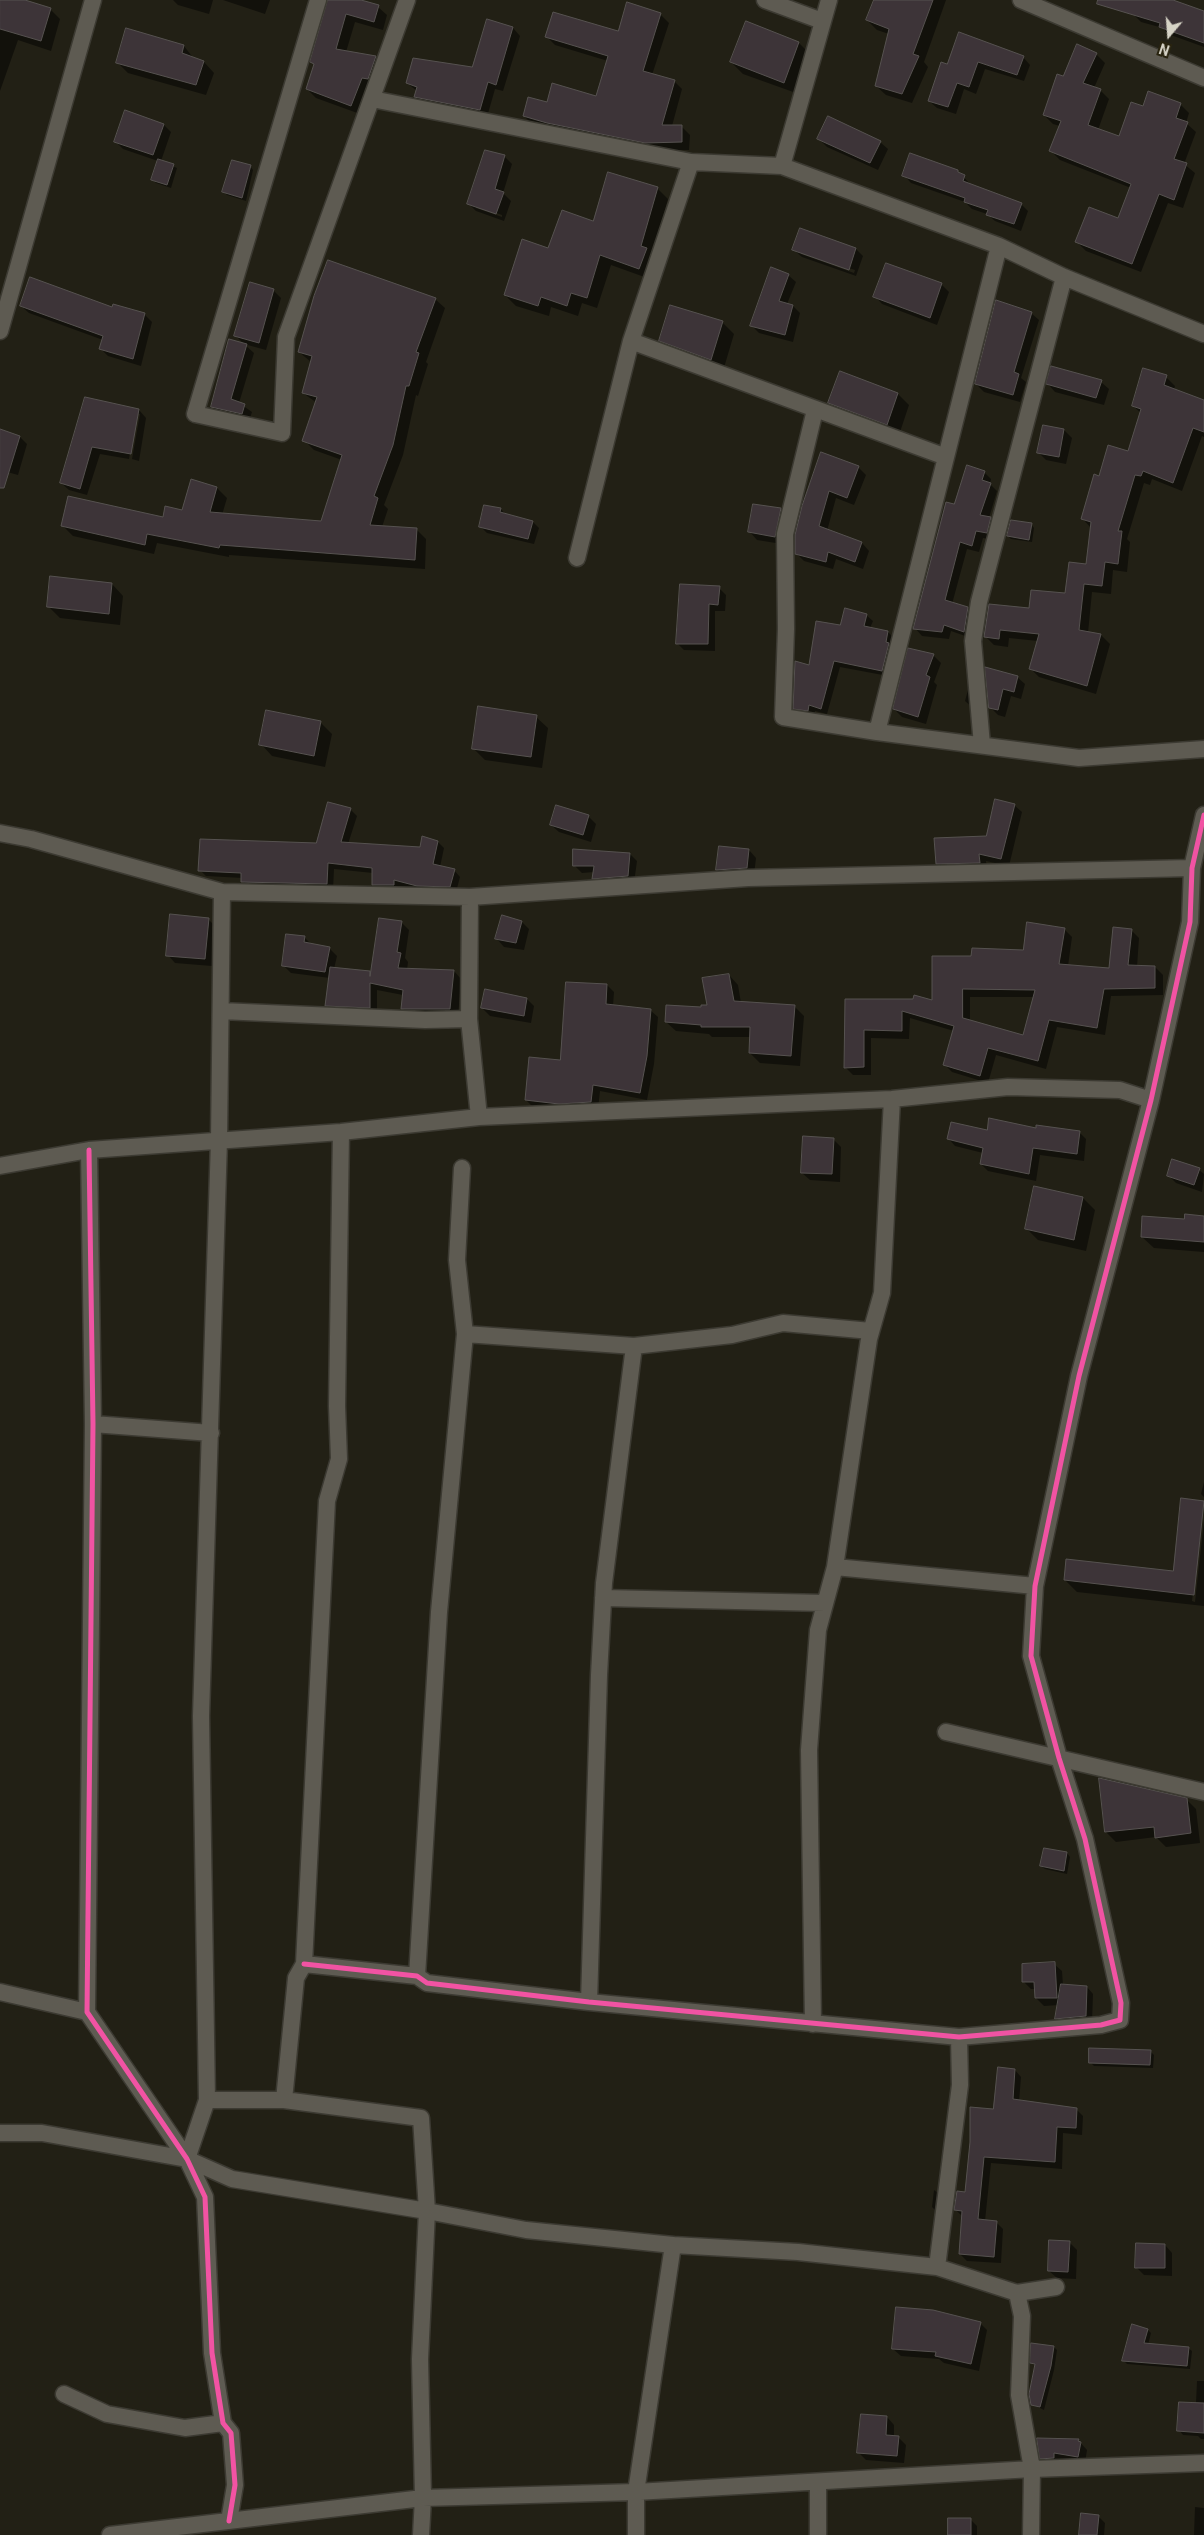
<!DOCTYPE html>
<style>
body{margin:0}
#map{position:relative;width:1204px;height:2535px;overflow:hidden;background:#222015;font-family:Roboto,sans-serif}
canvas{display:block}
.north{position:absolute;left:1144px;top:10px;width:50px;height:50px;-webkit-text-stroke:4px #28230f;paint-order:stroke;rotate:198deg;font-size:14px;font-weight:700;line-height:20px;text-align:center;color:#d6d3c6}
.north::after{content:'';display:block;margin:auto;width:18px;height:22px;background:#d6d3c6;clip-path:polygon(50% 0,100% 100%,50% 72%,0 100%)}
</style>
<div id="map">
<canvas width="1204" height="2535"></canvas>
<div class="north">N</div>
</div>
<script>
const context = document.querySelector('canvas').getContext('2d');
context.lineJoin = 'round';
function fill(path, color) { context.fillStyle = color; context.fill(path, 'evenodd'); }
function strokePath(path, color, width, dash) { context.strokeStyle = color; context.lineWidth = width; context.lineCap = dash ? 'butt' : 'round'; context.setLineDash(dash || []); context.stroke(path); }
fill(new Path2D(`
 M0 0H21L50 9 60 19 51 51 18 40 0 91Z
 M173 0H213L209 14 178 5Z
 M223 0H270L265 14Z
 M331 0H362L378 7 387 15 383 30 355 22 346 52 375 57 384 66 360 114 316 98 307 89 315 65 312 62Z
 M906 0H946L924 62 928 67 912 103 886 95 876 86 889 34 877 30 867 20Z
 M1140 0H1169L1204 13V47L1168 34 1163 28 1141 22 1133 14Z
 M660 14 669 23 652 75 674 81 682 89 672 126 682 127 690 135 689 150H654L532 124 524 116 547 104 597 97 608 61 555 45 547 37 618 33Z
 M487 21 513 28 520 36 503 91 495 89 487 117 422 104 415 97 417 91 407 83 473 69Z
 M959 34 1023 57 1030 65 1024 81 985 69 976 94 964 89 956 114 937 108 929 101 948 65Z
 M799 43 810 54 796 93 743 74 731 62Z
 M184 46 194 59 204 62 214 73 206 95 128 73 117 62Z
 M1096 54 1105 63 1094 88 1100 90 1109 99 1098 130 1119 137 1143 108 1180 104 1189 113 1186 123 1196 132 1184 164 1195 173 1183 208 1168 203 1141 272 1086 251 1077 242 1119 220 1131 188 1060 160 1051 151 1060 126 1053 124 1044 115 1064 78Z
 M164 125 171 132 161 161 177 168 171 188 156 183 153 180 158 161 123 149 115 141Z
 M819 139 880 142 888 149 878 170 827 147Z
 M504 156 512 164 503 193 511 201 504 221 476 211 469 204ZM476 206 502 215V217L476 208Z
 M250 166 253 170 246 201 227 195 224 192Z
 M958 171 971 185 1021 204 1028 211 1021 231 995 221 987 214 972 209 965 202 911 183 904 175Z
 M657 188 668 199 652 255 650 279 611 265 597 308 582 303 578 316 551 307 549 316 516 306 505 295 549 249Z
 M856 249 863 256 856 276 802 257 794 250ZM801 252 855 270 854 273 801 254Z
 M788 275 796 282 787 304 793 306 800 313 793 342 759 333 751 325Z
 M251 284 274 291 281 298 266 350 244 344 254 353 239 403 252 412 249 421 220 414 212 407 245 345 236 336Z
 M941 284 949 292 937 325 882 304 875 296Z
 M435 299 445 308 426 362 428 364 418 396 416 395 403 455 384 505 388 509 382 527 416 529 426 539 425 569 229 555V557L157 543 154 554 73 536 63 526 164 518 183 511 217 488 227 498 222 515 322 522 342 460 314 450 304 440 317 403 303 393 311 362 299 352Z
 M21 306 112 309 144 314 152 322 141 366 108 356 101 349 103 340 29 313Z
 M1031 313 1039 320 1021 378 1026 382 1020 402 984 392 976 384Z
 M722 322 734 334 723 371 672 352 661 340Z
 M1166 377 1175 386 1174 390 1204 401V437L1202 436 1182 491 1152 479 1150 485 1144 483 1127 539 1130 542 1127 572 1113 570 1111 594 1092 592 1088 633 1101 635 1110 644 1096 694 1039 677 1030 668 1038 641 1009 638 1008 647 994 645 985 636 1030 609 1067 595 1087 566 1091 528 1082 518 1100 477 1129 453 1141 413 1133 406Z
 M1101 382 1109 389 1104 405 1055 392 1048 384Z
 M898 394 909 405 899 435 841 414 830 403Z
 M85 398 139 410 146 418 139 461 132 459 140 414H137L129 459 100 454 87 495 69 490 61 483Z
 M1044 426 1064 430 1072 438 1066 464 1046 460 1038 452Z
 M0 431 20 437 27 444 18 475 0 470Z
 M858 467 866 475 854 505 836 498 827 531 862 543 869 551 863 569 836 559 833 569 804 561 796 553 803 507Z
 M984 472 991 479 990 484 997 491 989 518 997 525 994 540 983 538 979 552 967 549 952 604 967 608 975 616 971 638 951 631 949 639 922 636 915 628Z
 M501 509 506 515 533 522 539 528 534 544 487 533 481 527Z
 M780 509 788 517 782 544 757 540 750 532Z
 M1031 524 1034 528 1032 542 1011 539 1008 536Z
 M112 584 123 596 120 625 60 618 48 606Z
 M719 588 726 595 725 611H715V651L684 650 677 643Z
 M866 615 873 621 870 628 888 632 894 638 888 676 840 667 827 714 815 711 814 716 801 714 795 708 810 667 841 626Z
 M933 655 941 663 934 682 937 685 926 724 902 717 894 709Z
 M987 669 1017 677 1025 684 1021 699 1011 696 1005 717 998 715 990 707Z
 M968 690 974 696 973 708 965 701Z
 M536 717 548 728 542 768 485 760 473 748Z
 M320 722 332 734 325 767 272 756 261 744Z
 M1014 805 1022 812 1009 866 986 861 987 870 945 871 937 863 987 837Z
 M350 809 357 816 348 844 421 848 438 842 444 848 440 867 454 870 460 877 456 892H424L399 886V891H379L373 885V873L334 869 333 890 249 888 243 882V878L206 876 200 870 317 844Z
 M588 816 596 824 591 842 559 832 551 825Z
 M749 850 756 858 754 875 725 877 718 870Z
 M574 851 630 854 637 861 634 883 601 885 594 878V872L582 873 575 866Z
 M208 919 216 927 212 966 175 963 168 955Z
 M522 922 529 929 524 950 504 947 497 939Z
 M402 923 409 930 405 958 408 962 407 970 454 971 461 979 458 1017 410 1016 402 1008 403 995 377 990V1015L334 1013 327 1005 330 978 291 973 284 966 304 937 312 945 329 948 337 956 334 969 371 975Z
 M1064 929 1072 937 1068 966 1110 969 1131 930 1139 938 1137 967H1155L1163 975V995L1111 996 1105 1035 1057 1027 1046 1069 996 1055 988 1083 952 1072 944 1064 954 1031 910 1018 909 1039 871 1038V1075H853L845 1067 846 1000 933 1002 972 957 1024 952ZM970 997H1035L1024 1036 970 1021Z
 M729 975 738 985 741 1003 794 1006 804 1016 800 1066 760 1063 750 1053 751 1037H712L709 1034 676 1031 666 1022 708 1006Z
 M607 985 614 992 613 1006 650 1010 658 1017 654 1064 647 1100 600 1091 598 1109 533 1107 526 1100 561 1061Z
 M527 999 534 1006 531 1023 490 1016 482 1008Z
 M1037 1129 1079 1132 1086 1139 1084 1161 1040 1155 1036 1181 988 1171 981 1164 983 1153 955 1146 948 1138 988 1132Z
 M833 1139 841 1147 840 1182 810 1180 802 1173Z
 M1199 1170 1204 1174 1202 1192 1176 1183 1168 1175Z
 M1035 1188 1083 1198 1095 1210 1086 1251 1038 1240 1026 1228Z
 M1204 1217V1252L1154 1248 1142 1237 1185 1220Z
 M1204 1482V1497L1201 1494Z
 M1182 1500 1204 1502 1192 1601 1195 1602 1204 1520V1606L1077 1592 1065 1580 1174 1572Z
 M1186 1799 1196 1809 1200 1843 1166 1847 1156 1837 1116 1842 1106 1832Z
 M1067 1853 1070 1857 1067 1874 1045 1869 1041 1866Z
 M1054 1964 1062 1971 1063 1986 1087 1987 1093 1994 1092 2022 1062 2025 1056 2018 1059 2005 1044 2006 1036 1998V1989H1031L1024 1982Z
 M1150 2051 1154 2055 1153 2068 1094 2066 1090 2062Z
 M1015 2070 1021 2077 1019 2102 1076 2109 1083 2116 1082 2135 1063 2133 1062 2169 991 2163 985 2221 996 2222 1003 2229 1001 2263 967 2261 960 2254 963 2217 956 2210 966 2193Z
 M934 2190 944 2198 940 2215 932 2207Z
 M1069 2242 1077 2250 1076 2279 1057 2278 1049 2271Z
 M1165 2245 1172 2253V2276L1144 2275 1136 2267Z
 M980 2323 987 2330 979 2371 944 2363 939 2359 901 2356 893 2349Z
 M1148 2330 1151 2333 1148 2345 1188 2348 1192 2351 1190 2369 1127 2364 1123 2360Z
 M1054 2347 1057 2350 1054 2370 1044 2410 1032 2404 1036 2367 1032 2362Z
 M1197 2381H1204V2439H1201L1198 2436 1183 2435 1179 2430 1196 2403Z
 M887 2417 894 2425V2437H898L906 2445 904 2463 866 2460 858 2452Z
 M1078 2440 1087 2450 1085 2463 1060 2459V2464L1048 2465 1042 2458Z
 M1195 2507 1204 2508V2535H1194Z
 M1098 2516 1105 2523 1104 2535H1080Z
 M971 2520 977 2526V2535H949Z`), '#0007');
const building = new Path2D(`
 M0 0H25L51 8 41 41 0 29Z
 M328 0H361L379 5 374 22 346 14 336 49 376 56 368 79 362 78 351 106 306 89 314 64 310 62Z
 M874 0H933L913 54 919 56 902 94 875 86 889 29 866 20Z
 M1098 0H1173L1204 11V43L1159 27 1160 23 1097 4Z
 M627 2 661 13 643 71 675 80 662 125H682V142L645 143 547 123 523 116 528 97 547 102 552 83 596 96 608 56 545 37 553 12 618 31Z
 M487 19 513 27 496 85 488 82 480 110 414 97 417 87 406 83 413 58 472 67Z
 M746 21 799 42 784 83 730 62Z
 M126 28 184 45 182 53 204 61 196 85 116 63Z
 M959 32 1024 56 1017 75 978 62 969 87 957 83 948 107 928 101 941 62 947 64Z
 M1077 44 1097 53 1083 83 1101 89 1088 125 1119 136 1131 102 1143 106 1148 91 1181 103 1176 118 1188 122 1174 159 1187 163 1174 200 1159 194 1132 264 1075 242 1089 207 1118 218 1131 184 1049 151 1061 121 1043 115 1057 74 1063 76Z
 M125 110 164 124 153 155 114 142Z
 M828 116 881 141 870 163 817 139Z
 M485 150 505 155 495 189 504 192 496 214 467 204Z
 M910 153 958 170V172L965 175 963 181 1022 203 1014 224 986 215 988 210 964 202 965 198 902 176Z
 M158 159 174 164 167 185 151 180Z
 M232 160 251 165 242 198 222 192Z
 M608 172 658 187 641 246 647 248 639 269 600 255 587 298 571 293 567 306 541 297 538 306 504 295 522 239 548 248 562 210 593 221Z
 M800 228 856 248 849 270 792 250Z
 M328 260 436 298 416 352 419 353 409 386H406L393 445 374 496 378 498 370 525 417 528 415 560 220 545 219 548 147 534 145 545 61 526 68 496 163 517 165 506 182 510 191 479 217 487 210 512 321 521 342 455 302 441 317 397 302 393 312 356 298 352 314 296Z
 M886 263 942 283 930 318 873 297Z
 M771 267 789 274 779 301 793 305 785 335 750 326Z
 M30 277 112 307 113 304 145 313 133 359 99 349 103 336 20 306Z
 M250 282 274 289 259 343 234 336Z
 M996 300 1032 312 1014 372 1019 374 1013 395 975 384Z
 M670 305 723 321 711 360 659 341Z
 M229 339 247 344 231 399 245 404 242 414 211 407Z
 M1051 366 1102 380 1096 398 1046 384Z
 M1143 368 1167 375 1164 385 1204 400V432L1193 428 1173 483 1143 471 1141 476 1135 475 1118 531H1122L1118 564 1105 562 1102 586 1084 584 1079 630 1101 634 1087 686 1029 669 1039 634 1000 630 999 639 984 637 989 604 1029 608 1031 590 1065 593 1069 562 1086 564 1091 522 1081 519 1094 474 1099 476 1108 445 1128 451 1141 409 1132 406Z
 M840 371 898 393 887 425 828 403Z
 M85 397 139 409 131 454 92 447 80 489 60 483Z
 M1043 425 1064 429 1059 457 1037 453Z
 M0 429 20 436 4 488H0Z
 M821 452 859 466 847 498 829 491 819 526 862 542 855 562 828 552 826 562 795 554V535L802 506Z
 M967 465 985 471 982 480 991 483 980 515 991 517 987 533 976 531 972 546 960 542 945 600 968 607 964 632 944 625 942 632 913 629 946 502 954 504Z
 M753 504 781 508 775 537 748 532Z
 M484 505 501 508 500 512 533 521 528 539 479 527Z
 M1011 520 1032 523 1029 540 1007 536Z
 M50 576 112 583 109 614 47 607Z
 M680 584 720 586 718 605 709 604 708 644H676Z
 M845 608 867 614 864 626 888 631 886 642 889 643 882 671 834 661 821 709 809 705 808 711 793 709 795 661 809 665 816 621 840 625Z
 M908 648 934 654 926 675 930 677 918 717 893 709Z
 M985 667 1018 676 1014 692 1003 689 998 710 989 708Z
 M478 706 537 715 531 757 472 749Z
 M266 710 321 721 314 756 259 745Z
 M995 799 1015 804 1001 859 979 854 980 863 936 864 934 838 986 836Z
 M328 802 351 808 341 842 420 847 422 836 438 841 433 864 455 869 450 887 417 886 394 880V885H372V868L328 863 327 884 241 882V873L198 871 200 839 316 843Z
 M556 805 589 815 583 835 550 825Z
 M719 846 749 849 747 868 716 870Z
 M573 849 630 853 628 876 592 879 594 866H573Z
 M170 914 209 918 205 959 166 956Z
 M502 915 522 921 516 943 495 939Z
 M379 918 402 921 397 952 401 953 398 968 454 970 450 1009H401L403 990 370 983V1008L325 1006 330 967 370 971V976Z
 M1027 922 1065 928 1059 964 1109 968 1113 927 1132 929 1128 965 1155 966V988L1104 989 1097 1028 1049 1020 1038 1061 988 1048 980 1076 943 1065 954 1026 902 1011V1031L864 1030V1067L844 1068 845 999H913L914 995 932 1000V956H971L972 948 1023 950ZM963 989 1035 990 1023 1035 963 1018Z
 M286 934 305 936 304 942 330 947 325 972 282 966Z
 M729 974 734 1001 795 1005 791 1056 749 1053 750 1027H701V1025L665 1022 666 1005 701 1007V1005H707L702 978Z
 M566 982 607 984 606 1004 651 1009 647 1056 640 1093 593 1085 591 1102 559 1104 525 1100 529 1057 560 1060Z
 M485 989 527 998 524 1016 481 1008Z
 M989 1118 1036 1128V1125L1080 1131 1077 1154 1033 1148 1029 1174 980 1164 983 1148 947 1139 951 1122 987 1130Z
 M803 1136 834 1138 832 1174 801 1173Z
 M1172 1159 1200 1168 1194 1185 1167 1176Z
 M1034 1186 1083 1197 1074 1240 1025 1229Z
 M1185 1214 1204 1216V1242L1141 1237 1142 1216 1184 1219Z
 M1181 1498 1204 1501 1194 1595 1064 1580 1066 1559 1173 1571Z
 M1099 1778 1187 1798 1191 1833 1155 1838 1154 1827 1105 1832Z
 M1044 1848 1067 1852 1064 1871 1040 1866Z
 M1055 1962 1057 1998H1035L1034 1982H1022V1964Z
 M1061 1984 1087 1986 1086 2016 1055 2019Z
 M1089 2048 1151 2050 1150 2065 1089 2063Z
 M998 2067 1015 2069 1013 2099 1077 2108 1076 2128 1057 2127 1055 2162 984 2157 978 2219 997 2221 994 2257 959 2254 962 2211 954 2210 957 2191 965 2192 970 2142V2107L993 2109Z
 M1049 2240 1070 2241 1068 2272 1048 2271Z
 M1136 2243 1165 2244V2268H1135Z
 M896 2307 933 2310 981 2322 971 2364 935 2356 936 2352 892 2349Z
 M1132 2324 1148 2329 1144 2343 1189 2347 1187 2366 1122 2361Z
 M1031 2343 1054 2346 1051 2366 1040 2407 1031 2405 1029 2394 1035 2364 1030 2363Z
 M1179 2402 1204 2403V2433L1177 2431Z
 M861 2414 887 2416 886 2435 899 2436 897 2456 857 2453Z
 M1037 2438 1079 2439 1078 2441 1081 2442 1078 2457 1054 2453V2458L1040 2459Z
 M1081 2513 1099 2515 1097 2535H1079Z
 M948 2518H971V2535H948Z`);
fill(building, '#3d3438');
strokePath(building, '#565250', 1);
const street = new Path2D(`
 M318 0 195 414 282 433 286 337 407 0
 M765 0 822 21
 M1021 0 1204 78
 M372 99 691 162
 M782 166 829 0
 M0 331 93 0
 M631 341 946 457
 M815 410 785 534 786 629 783 717 877 732 1079 758 1204 749
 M577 558 631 341 691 162 782 166 999 246 1064 277 1204 334
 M877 732 999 246
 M982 745 973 641 979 602 1064 277
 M0 833 31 839 222 892 470 897 748 878 1192 868
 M470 897 469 1019 479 1117
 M221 1011 425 1020 469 1019
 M89 1150 93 1424 87 2012 187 2159 205 2197 212 2353 223 2423 231 2433 235 2485 229 2521
 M0 1166 89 1150 341 1132 479 1117 892 1099 1008 1087 1120 1090 1151 1100
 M465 1334 634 1346 732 1335 783 1323 871 1331
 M93 1424 211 1433
 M835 1567 1035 1586
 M603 1598 825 1603
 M946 1732 1204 1792
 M304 1964 417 1976 427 1983 589 2002 959 2037 1101 2025 1120 2020 1121 2003 1085 1839 1059 1758 1031 1656 1035 1586 1079 1376 1151 1100 1190 922 1192 868 1204 815
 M417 1976 439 1612 465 1334 457 1260 462 1168
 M0 1992 87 2012
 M589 2002 599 1675 604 1583 634 1346
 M813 2024 809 1750 818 1630 835 1567 869 1339 882 1293 892 1099
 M207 2100H284L421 2118 427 2211 420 2359 423 2498 421 2535
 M284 2100 296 1978 304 1964 327 1501 339 1459 337 1406 341 1132
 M0 2133H42L187 2159 232 2179 427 2211 526 2230 673 2245 798 2252 937 2267 1017 2293 1056 2287
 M187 2159 207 2100 201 1716 219 1140 222 892
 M937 2267 960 2085 959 2037
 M1017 2293 1022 2316 1019 2395 1032 2469 1031 2535
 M64 2394 107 2414 185 2428 223 2423
 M110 2535 423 2498 636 2492 1032 2469 1204 2463
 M636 2535V2492L673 2245
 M818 2535V2482`);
strokePath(street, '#3c3a32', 19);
strokePath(street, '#5e5b52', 16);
strokePath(new Path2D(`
 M89 1150 93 1424 87 2012 187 2159 205 2197 212 2353 223 2423 231 2433 235 2485 229 2521
 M304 1964 417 1976 427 1983 589 2002 959 2037 1101 2025 1120 2020 1121 2003 1085 1839 1059 1758 1031 1656 1035 1586 1079 1376 1151 1100 1190 922 1192 868 1204 815`), '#f153a3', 5);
</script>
